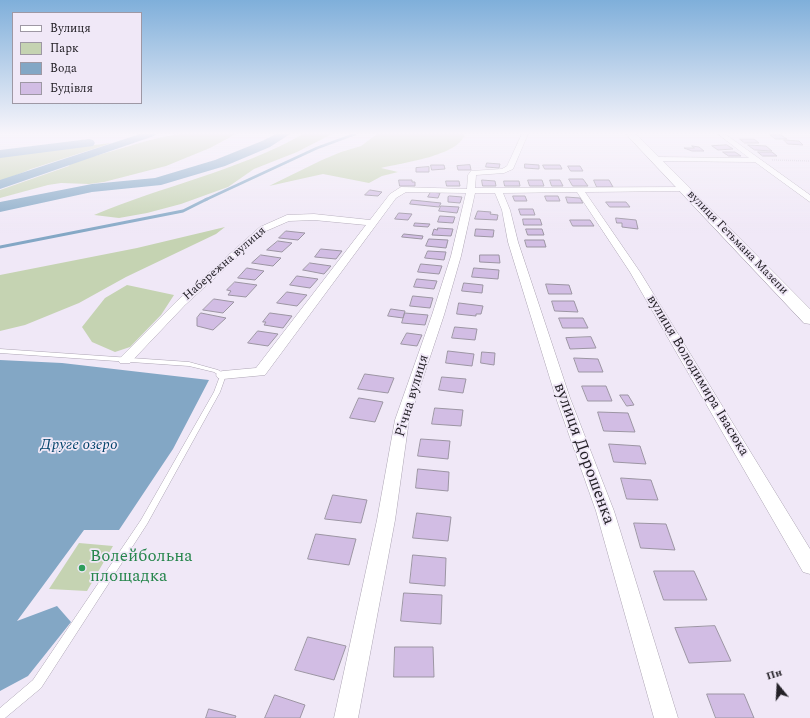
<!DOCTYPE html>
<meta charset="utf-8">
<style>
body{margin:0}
#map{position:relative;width:810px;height:718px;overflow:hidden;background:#f0e8f7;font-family:Spectral,serif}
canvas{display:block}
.legend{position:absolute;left:12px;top:12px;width:130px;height:92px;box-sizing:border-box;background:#f0e8f7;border:1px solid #9e98a4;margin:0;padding:5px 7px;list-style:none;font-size:12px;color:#242127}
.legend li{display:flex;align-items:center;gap:8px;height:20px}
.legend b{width:20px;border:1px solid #9e98a4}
.north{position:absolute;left:758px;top:666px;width:40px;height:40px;-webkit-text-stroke:3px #f0e8f7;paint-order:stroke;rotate:342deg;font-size:11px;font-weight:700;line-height:16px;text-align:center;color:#242127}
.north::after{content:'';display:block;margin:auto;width:14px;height:18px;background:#242127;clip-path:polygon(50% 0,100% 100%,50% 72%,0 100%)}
</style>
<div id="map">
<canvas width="810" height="718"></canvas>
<ul class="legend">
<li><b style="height:5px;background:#fff"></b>Вулиця</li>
<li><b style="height:11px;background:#c5d3b2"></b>Парк</li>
<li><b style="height:11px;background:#83a7c5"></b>Вода</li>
<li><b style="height:11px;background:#d2bde4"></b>Будівля</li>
</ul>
<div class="north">Пн</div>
</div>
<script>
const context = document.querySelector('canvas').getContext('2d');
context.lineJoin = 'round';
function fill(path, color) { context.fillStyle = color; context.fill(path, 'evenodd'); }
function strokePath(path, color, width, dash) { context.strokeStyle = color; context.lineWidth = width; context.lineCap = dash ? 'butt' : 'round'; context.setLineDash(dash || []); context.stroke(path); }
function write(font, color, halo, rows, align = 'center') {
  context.font = font + ' Spectral,serif'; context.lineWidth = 3.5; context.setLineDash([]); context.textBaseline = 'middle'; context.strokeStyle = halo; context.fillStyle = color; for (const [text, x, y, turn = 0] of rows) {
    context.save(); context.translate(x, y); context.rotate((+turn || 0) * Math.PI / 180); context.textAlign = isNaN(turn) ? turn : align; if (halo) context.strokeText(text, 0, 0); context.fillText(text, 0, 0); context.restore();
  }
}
fill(new Path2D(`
 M180 134H236L210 148 166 166 104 182 89 184 61 183 48 185 0 198V190L69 166 71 161C108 155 142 139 180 134Z
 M303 134H332L297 152 254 169 228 187 181 204 147 213 119 218 94 215C162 186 238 171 303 134Z
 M377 134H465C459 156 401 163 381 168L398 172 382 176 369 183 323 174 269 186 322 160 341 152 361 146Z
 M112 143 31 169 0 182V155Z
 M225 227 216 234 126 277 79 303 25 325 0 331V275L137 248Z
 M127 285 174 295 161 315 130 347 115 352 92 342 82 327 105 298Z
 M79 543 113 546 87 591 49 589Z`), '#c5d3b2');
fill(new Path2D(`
 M0 360 62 363 209 380 173 449 119 530H84L17 621 57 606 71 622 28 676 0 691Z`), '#83a7c5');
strokePath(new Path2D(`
 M205 200 317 148 355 134`), '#83a7c5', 2.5);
strokePath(new Path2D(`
 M0 247 183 211 207 199`), '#83a7c5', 3);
fill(new Path2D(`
 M140 134H156L154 136 0 189V180Z
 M276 134H290L270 147 225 166 161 185 92 192 0 212V202L92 184 155 178 215 160 262 141Z
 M89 139 93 140 95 143 93 146 0 158V150Z`), '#83a7c5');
const building = new Path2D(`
 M770 135H781L787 139H776Z
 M740 139H754L759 143H745Z
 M784 140 799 141 803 145 788 144Z
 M727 145 733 149 718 150 712 146Z
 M748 145 766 146 772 151 755 150Z
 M692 146 699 147 704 151H692L684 148H694Z
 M723 152H735L741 156H729Z
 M758 152H772L777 156H763Z
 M487 163 500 164 499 168 486 167Z
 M525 164 539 165V169L525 168Z
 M431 165H444L445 169 432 170Z
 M470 165 471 170H458L457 166Z
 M543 165H560L562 169H545Z
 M568 166H580L583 171H571Z
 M429 167V172H416V168Z
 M569 179H583L588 186H573Z
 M399 180H412V182H415V186H400Z
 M482 180 495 181 496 186H483Z
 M528 180H542L544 186H530Z
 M550 180H560L563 186H552Z
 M594 180H609L613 187H597Z
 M446 181H459L460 186H447Z
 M504 181H519L520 186H505Z
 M370 190 382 192 378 196 365 195Z
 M431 192 440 193 438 198 428 197Z
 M450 196 462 197 460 203 448 202V197Z
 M513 196H525L527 201H515Z
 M545 196H558L560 201H547Z
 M566 197 580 198 583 203H568Z
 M412 200 441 203 439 207 410 204Z
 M606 202H626L630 207H610Z
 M441 206 459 207 457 213 439 211Z
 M519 209H533L535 215H521Z
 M478 211 491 212 490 214 498 215 497 220 475 219Z
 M399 213 412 214 408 220 395 219Z
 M440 216 455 217 453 223 438 222Z
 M616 218 636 220 638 229 622 227V223H617Z
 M523 219H540L542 225H524Z
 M570 220H590L594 226H573Z
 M415 223 430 224 428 227 414 226Z
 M438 228 453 229 451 236 432 235 434 229 437 230Z
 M476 229 494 230 493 237 475 236Z
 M526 229H542L544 235H528Z
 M286 231 305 233 298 240 279 238Z
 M404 234 423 236 422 239 402 237Z
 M429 239 448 240 446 248 426 246Z
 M525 240H544L546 247H527Z
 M278 241 292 243 282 252 267 250Z
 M321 249 342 251 336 259 315 257Z
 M428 251 446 252 444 260 425 258Z
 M261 255 281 258 273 266 252 263Z
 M480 255H499L500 263 480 262Z
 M310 263 331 266 324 274 303 270Z
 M421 264 442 266 439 274 418 272Z
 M247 268 264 271 255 280 238 278Z
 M474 268 499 270 498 279 472 277Z
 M297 276 318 279 310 288 290 285Z
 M417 279 437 281 434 289 414 287Z
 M235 282 257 285 246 297 228 295 231 291 227 290Z
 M464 283 483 285 482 293 462 291Z
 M546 284 569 285 572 294H549Z
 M287 292 307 295 297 306 277 303Z
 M413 296 433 298 430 308 410 306Z
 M214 299 234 302 223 313 203 310Z
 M552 301H574L578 312 555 311Z
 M459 303 483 306 481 314H476V316L457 314Z
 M391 309 405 311 403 318 388 316Z
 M201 313 226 318 213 330 197 326V318Z
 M270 313 292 316 283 328 264 325 266 322H263Z
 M405 313 428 315 425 325 402 323Z
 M559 318H583L588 328H563Z
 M455 327 477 329 475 340 452 338Z
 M258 331 278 334 268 346 248 343Z
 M407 333 422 335 417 346 401 344Z
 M591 337 596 348 570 349 566 338Z
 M448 351 474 354 472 366 446 363Z
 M482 352 495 353 494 365 481 363Z
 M574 358 598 359 603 372H579Z
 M365 374 394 378 388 393 358 389Z
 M442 377 466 379 463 393 439 390Z
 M582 386H606L612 401H588Z
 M620 395H628L634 405 627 406Z
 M359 398 383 402 375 422 350 418Z
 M435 408 463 410 461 426 432 424Z
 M598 412 628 413 635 432 604 431Z
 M421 439 450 441 448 459 418 456Z
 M609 444 640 446 646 464 614 462Z
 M418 469 449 472 448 491 416 488Z
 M621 478 651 480 658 500 627 499Z
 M333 495 367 500 361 523 325 519Z
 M417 513 451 517 448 541 413 538Z
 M634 523 666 524 675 550 641 548Z
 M316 534 356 539 349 565 308 559Z
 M413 555 446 558 445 586 410 583Z
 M654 571H694L707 600H664Z
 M404 593 442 595 441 624 401 621Z
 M715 626 731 661 689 663 675 628Z
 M308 637 346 646 334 680 295 670Z
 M395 647H433L434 677H394Z
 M707 694H744L754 718H716Z
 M275 695 305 705 300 718H265Z
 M209 709 236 716 235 718H206Z`);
fill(building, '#d2bde4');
strokePath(building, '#9c95a3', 1);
const lane = new Path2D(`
 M0 349 189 362 218 370 226 375 220 392 147 524 41 688 5 718H0V708L33 680 141 520 214 392 220 376 214 372 189 366 0 353Z`);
const street = new Path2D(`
 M522 134H528L513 169 504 173 476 175 475 188 685 187 689 189 685 191 585 192 640 272 810 549V574L803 572 630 272 577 192 503 193 510 210 518 242 570 398 614 511 678 718H654L596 511 556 398 508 242 502 210 495 193H475L461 256 444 315 409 420 395 520 358 718H334L377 520 395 420 432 315 451 256 466 193 406 192 396 198 265 375 223 379 218 378 216 375 218 372 223 371 256 368 366 225 314 220 289 221 266 231 185 305 130 363H120L118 360 177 301 260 227 287 215 314 214 370 220 390 194 401 187 467 189 468 175 471 171 502 169 507 166Z
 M718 134H725L810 195V202L755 162 655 161 651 159 655 157 749 158Z`);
const primary = new Path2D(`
 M626 134H636L810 309V324L804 323Z`);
strokePath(lane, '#ada5b4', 1);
strokePath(street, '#ada5b4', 1);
strokePath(primary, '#ada5b4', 1);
strokePath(new Path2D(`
 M772 160 810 161`), '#b1abb7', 1.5, [0.5, 1.5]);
fill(lane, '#fff');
fill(street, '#fff');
fill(primary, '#fff');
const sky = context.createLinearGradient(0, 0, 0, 234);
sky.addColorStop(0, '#7fafda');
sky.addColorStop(0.57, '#f8f5fb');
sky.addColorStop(1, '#f8f5fb00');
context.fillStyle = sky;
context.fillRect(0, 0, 810, 234);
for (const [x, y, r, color] of [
 [82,568,4,"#2e9e5b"]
]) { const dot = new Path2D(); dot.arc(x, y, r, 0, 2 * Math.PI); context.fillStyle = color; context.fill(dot); strokePath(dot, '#f0e8f7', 1.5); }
write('12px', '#242127', '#f0e8f7', [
 ["вулиця Гетьмана Мазепи",737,243,46],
 ["Набережна вулиця",225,264,-41]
]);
write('14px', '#242127', '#f0e8f7', [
 ["вулиця Володимира Івасюка",697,376,59],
 ["Річна вулиця",413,396,-73]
]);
write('italic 15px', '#01426a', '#f0e8f7', [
 ["Друге озеро",79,446]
]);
write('17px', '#242127', '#f0e8f7', [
 ["вулиця Дорошенка",583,454,70]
]);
write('17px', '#27864d', '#f0e8f7', [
 ["Волейбольна",90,558],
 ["площадка",90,578]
], 'left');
</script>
